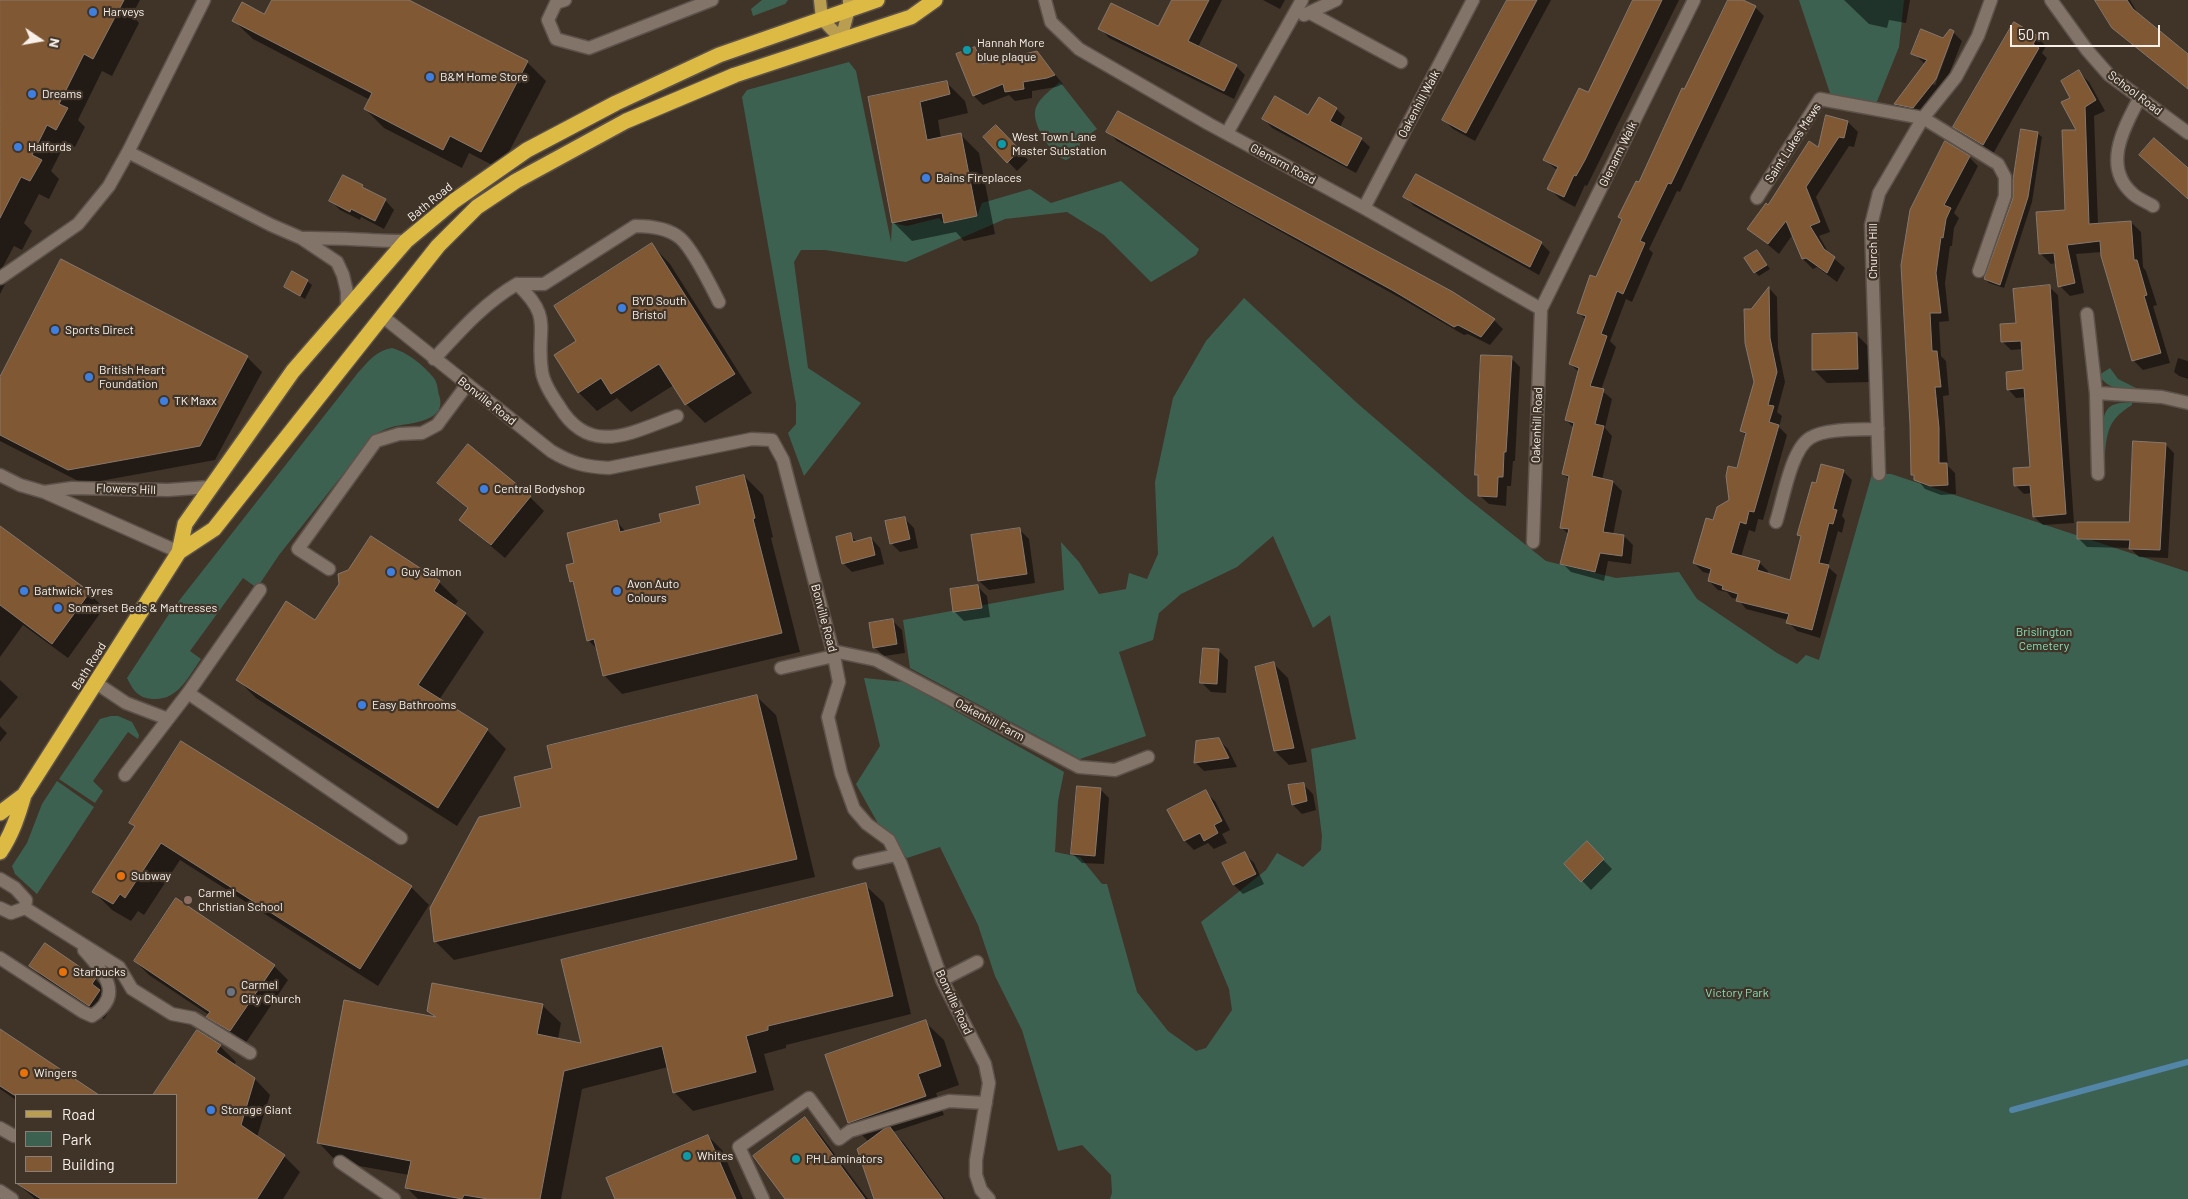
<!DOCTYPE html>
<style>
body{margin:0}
#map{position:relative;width:2188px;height:1199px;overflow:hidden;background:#403429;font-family:Barlow,sans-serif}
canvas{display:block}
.legend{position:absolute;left:15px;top:1094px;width:162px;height:90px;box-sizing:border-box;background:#403429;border:1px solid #8a7f76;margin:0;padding:6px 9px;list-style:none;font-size:15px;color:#f8f0e9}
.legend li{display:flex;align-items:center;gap:10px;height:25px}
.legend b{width:25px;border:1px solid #8a7f76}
.north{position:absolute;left:15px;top:15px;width:50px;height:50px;-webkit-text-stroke:4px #403429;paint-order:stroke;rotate:102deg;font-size:14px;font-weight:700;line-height:20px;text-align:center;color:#f8f0e9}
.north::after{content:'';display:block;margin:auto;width:18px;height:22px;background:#f8f0e9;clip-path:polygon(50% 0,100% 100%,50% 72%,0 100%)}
.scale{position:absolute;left:2010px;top:25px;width:150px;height:22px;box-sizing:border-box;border:2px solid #f8f0e9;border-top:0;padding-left:6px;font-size:15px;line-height:18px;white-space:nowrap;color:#f8f0e9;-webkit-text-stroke:4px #403429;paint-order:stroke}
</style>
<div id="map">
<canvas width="2188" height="1199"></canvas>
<ul class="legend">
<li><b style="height:6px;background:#b99e52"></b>Road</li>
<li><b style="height:14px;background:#3d6151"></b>Park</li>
<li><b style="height:14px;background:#815834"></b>Building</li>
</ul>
<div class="north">N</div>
<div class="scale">50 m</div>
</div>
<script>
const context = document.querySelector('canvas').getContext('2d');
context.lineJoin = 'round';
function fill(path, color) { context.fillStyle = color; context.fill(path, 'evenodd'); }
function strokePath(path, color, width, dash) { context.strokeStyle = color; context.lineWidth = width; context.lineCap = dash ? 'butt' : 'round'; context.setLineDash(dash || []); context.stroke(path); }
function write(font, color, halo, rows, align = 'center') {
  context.font = font + ' Barlow,sans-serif'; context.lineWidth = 4.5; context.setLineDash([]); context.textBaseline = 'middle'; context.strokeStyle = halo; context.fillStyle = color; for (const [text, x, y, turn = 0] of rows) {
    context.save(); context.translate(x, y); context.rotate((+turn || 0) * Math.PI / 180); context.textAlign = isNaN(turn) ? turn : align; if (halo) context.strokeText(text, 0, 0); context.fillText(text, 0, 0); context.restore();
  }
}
fill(new Path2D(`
 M762 0H788L785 4 753 16 751 9Z
 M1799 0H1904L1899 47 1876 104 1831 96Z
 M849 62 856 71 891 242 892 223 907 226 939 218 944 223 977 216 982 203 1030 189 1051 203 1121 181 1199 249 1196 255 1151 282 1104 235 1067 212 1005 219 906 262 825 250H801L794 262 808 368 861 403 804 476 788 433 796 424V404L742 97 747 90Z
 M1060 82 1097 129 1081 140 1078 153 1066 160C1053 157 1033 126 1035 112 1036 100 1051 90 1060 82Z
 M1244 298 1357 403 1467 498 1546 561 1616 578 1679 572 1697 599 1777 653 1797 664 1806 655 1819 660 1872 474H1891L2188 572V1199H1110L1112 1193 1111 1175 1082 1145 1058 1151 1022 1030 995 976 978 925 940 847 907 858 880 827 856 784 880 746 864 678 904 682 1064 772 1058 801 1055 852 1080 857 1102 884H1107L1137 992 1168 1031 1196 1051 1206 1048 1232 1010 1229 989 1201 922 1266 870 1277 853 1303 867 1321 850 1322 836 1311 749 1356 739 1330 615 1313 628 1273 536 1237 567 1181 594 1159 613 1153 640 1119 652 1146 736 1080 759 910 668 903 620 1064 590 1061 542 1079 562 1099 594 1126 589 1129 573 1147 579 1158 554 1155 482 1173 398 1206 341Z
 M392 348C407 352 423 365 433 377 438 383 437 388 439 395 448 421 412 423 396 426 387 428 381 431 374 435L279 555 257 588 243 578 190 651 201 659C188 677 178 701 152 699 138 698 133 690 127 678L171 611 357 374C368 362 375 351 392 348Z
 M2110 368 2118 379 2140 390C2123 389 2109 391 2099 375Z
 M2132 402V405C2109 419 2107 430 2105 455H2103C2103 441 2097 408 2116 404 2121 402 2127 403 2132 402Z
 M111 716H118L132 722 139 735 138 739 128 732 93 781 103 791 95 803 59 779 100 719Z
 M57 781 94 807 37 894 15 874 12 866 27 843 42 804Z`), '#3d6151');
fill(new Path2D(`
 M0 0H140L132 15 139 23 112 76 102 71 78 120 85 127 75 147 66 142 51 171 59 179 49 199 39 194 24 223 32 231 22 250 14 246 0 272Z
 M273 0H407L527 62 546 81 500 169 469 153 462 168 384 128 365 109 370 100 253 39 234 21 265 16Z
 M1173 0H1222L1198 47 1236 66 1245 75 1234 99 1109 38 1100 28H1159Z
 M1263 0H1285L1280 9Z
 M1508 0H1551L1475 141 1453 129 1444 120Z
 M1634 0H1679L1587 186 1585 185 1575 207 1560 199 1549 188 1558 171 1545 160 1588 94Z
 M1729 0H1740L1755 7 1764 16 1680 192 1677 191 1649 249 1653 253 1632 302 1626 299 1610 341 1616 347 1601 390 1612 399 1605 428 1612 436 1602 480 1613 482 1622 491 1613 535 1624 536 1633 545 1631 564 1608 561 1604 581 1571 572 1562 563 1569 535 1561 527 1570 480 1563 474 1574 428 1566 420 1579 372 1570 364 1586 320 1578 312 1597 279 1639 184Z
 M1844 0H1910L1906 23 1889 20 1887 28 1869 24Z
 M2097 0H2130L2140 17 2188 56V89L2123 37Z
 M1953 32 1962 41 1944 87 1922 116 1904 113 1895 104 1925 64 1913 53 1944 39ZM1948 44H1950L1935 85 1932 84Z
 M2037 37 2046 46 2042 53 2047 58 1993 154 1964 136 1955 127Z
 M975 48 984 57 987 64 1037 53 1063 84 1056 87 1032 91V98L1015 101 1009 95 983 105 974 96Z
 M2079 72 2089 82 2105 111 2094 116 2098 224 2131 222 2141 232 2143 267 2146 271 2157 305 2153 306 2170 363 2143 370 2133 360 2102 252 2076 254 2084 293 2070 296 2060 286 2057 263 2051 264 2041 254 2066 212 2079 131 2072 98Z
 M947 83 965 101 968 113 938 120 941 139 961 135 979 153 995 234 964 241 956 232 912 241 893 222 869 98Z
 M1336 109 1345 117 1340 127 1361 139 1370 147 1356 173 1272 128 1264 119 1309 116Z
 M1848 122 1858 132 1854 147 1849 146 1816 197 1830 232 1819 236 1830 255 1845 268 1837 282 1817 267 1813 269 1803 259 1793 234 1779 254 1749 229 1818 149Z
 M996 127 1028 160 1017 171 985 137Z
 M1108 132 1494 320 1503 329 1490 345 1468 334 1464 335 1402 299 1117 141Z
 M2037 133 2042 137 2032 202 2004 288 1989 283 1985 279Z
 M1969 157 1978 166 1954 213 1959 218 1954 228 1952 246H1950L1945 283 1949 321 1939 322 1941 356 1946 361 1949 395 1943 396 1948 466 1955 473 1956 494 1941 495 1925 489 1913 474 1902 265Z
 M362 186 368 192 385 200 394 210 384 229 361 217 360 220 340 210 331 201Z
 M1405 197 1541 243 1550 252 1539 275 1414 206Z
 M652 245 670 264 752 393 705 423 686 404 674 385 631 412 617 398 597 411 579 393 555 355 577 341Z
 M1761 256 1770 269 1759 276 1755 272Z
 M0 276 6 282 0 294Z
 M307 281 312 285 305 299 285 287Z
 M2049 287 2058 295 2074 523 2043 525 2034 517 2032 493 2024 494 2015 485 2031 468 2026 397 2016 398 2008 389 2025 372 2023 349 2011 350 2002 341Z
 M1769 288 1777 297 1778 348 1785 382 1777 412 1782 416 1779 427 1787 435 1763 520 1758 519 1755 532 1749 530 1741 557 1759 562 1768 571 1767 574 1791 581 1802 538 1799 535 1817 484 1843 471 1852 480 1842 516 1845 520 1842 533 1838 531 1828 567 1837 575 1820 638 1797 631 1788 622V620L1746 609 1738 599 1732 598 1727 592 1718 590 1709 581 1711 574 1703 572 1694 563 1714 521 1731 501 1747 436 1741 431 1755 382 1752 310Z
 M1857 335 1871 349V382L1827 383 1813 369Z
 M247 357 262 372 215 460 84 484 0 441V380Z
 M1511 358 1520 367 1515 461H1513L1511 486H1507L1506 506 1489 504 1479 495 1480 478 1476 474Z
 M2178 358 2188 361V379L2179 376 2174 372Z
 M2166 445 2174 453 2168 558 2139 557 2130 548 2087 547 2079 539 2130 524Z
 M744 476 763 495 773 537 771 538 800 652 622 694 604 675 598 650 588 640 575 585 571 581 576 564 617 522 626 532 662 522 702 504Z
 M439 482 530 497 544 511 505 558 460 520 468 509Z
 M905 519 914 528 918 548 900 552 891 543Z
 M0 528 89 593 104 608 68 658 23 625 0 657Z
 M1020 530 1029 539 1035 583 989 590 979 581Z
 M850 535 857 542 871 538 880 548 884 564 852 572 843 563Z
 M372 537 439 582 458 601 454 606 466 614 484 632 439 700 487 730 506 749 457 826 256 698 238 680 316 622Z
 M978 587 987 596 990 617 964 621 954 611Z
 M893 621 902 630 905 653 884 656 874 647Z
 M1204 649 1219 651 1228 660 1226 693 1211 692 1201 682Z
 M1274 664 1288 678 1307 762 1289 765 1275 751Z
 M0 680 18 697 0 719Z
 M757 697 776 715 815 877 454 960 435 941 523 808 554 769Z
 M0 726 7 733 0 742Z
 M1218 739 1228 749 1237 767 1204 771 1195 762Z
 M1304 785 1313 794 1316 810 1302 814 1293 805Z
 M1100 789 1109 798 1104 864 1082 863 1072 853Z
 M1205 792 1215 801 1230 830 1222 834 1227 843 1214 849 1208 843 1194 850 1185 841 1169 810Z
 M131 822 411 887 429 905 378 986 180 860 144 915 138 911 131 921 112 910 94 892 136 827Z
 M1587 843 1612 869 1591 890 1566 864Z
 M1245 854 1254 863 1264 884 1243 894 1234 885Z
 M865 885 884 903 911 1014 786 1045V1048L764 1054 774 1090 693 1111 674 1092 668 1067 582 1089 561 1199H418L407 1188 409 1175 337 1162 319 1143 436 1018 428 1011 542 1005 561 1023 558 1039 583 1044Z
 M45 945 95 979 109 993 106 997 113 1005 104 1019 45 980 31 966Z
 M135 961 274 966 288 980 245 1044 222 1030 208 1017 209 1015 149 975Z
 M925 1022 944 1040 959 1085 936 1093 944 1115 893 1132 904 1143 945 1199H876L869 1142 849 1122Z
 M0 1030 88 1090 94 1095H16V1100L0 1089Z
 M198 1032 220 1046 236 1062 234 1065 255 1079 270 1095 257 1137 284 1156 300 1172 283 1199H35L17 1183H176V1095H155Z
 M805 1119 819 1133 868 1199H787Z
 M708 1136 722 1150 743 1199H616Z`), '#0007');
strokePath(new Path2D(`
 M2012 1110 2188 1062`), '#5385a7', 6);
const building = new Path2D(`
 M0 0H124L93 59 84 54 59 104 68 108 56 130 47 125 32 155 42 160 30 181 21 177 0 218Z
 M272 0H409L528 61 481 152 450 136 443 150 364 109 372 93 232 21 242 2 264 14Z
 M1172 0H1209L1188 41 1237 65 1224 91 1098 29 1111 3 1158 26Z
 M1507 0H1537L1466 133 1442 120Z
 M1633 0H1662L1585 160 1576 176 1574 175 1564 197 1547 189 1558 167 1543 160 1579 88 1588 92Z
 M1728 0H1743L1756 6 1671 184 1668 183 1640 241 1645 243 1623 294 1617 291 1601 334 1607 336 1590 386 1604 389 1595 424 1604 426 1592 476 1613 481 1603 532 1624 535 1622 556 1600 553 1595 572 1560 564 1569 529 1560 528 1569 476 1562 474 1574 423 1565 420 1579 368 1569 364 1586 316 1577 313 1590 275 1596 277 1622 219 1618 217 1636 181 1639 182 1682 88 1684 89Z
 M2095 0H2127L2133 9 2188 54V89L2112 28Z
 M2014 22 2038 36 2033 44 2039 48 1983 145 1953 127Z
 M1921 29 1943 38 1950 29 1954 31 1936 79 1913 108 1894 104 1927 60 1911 54Z
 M975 47 982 64 1037 51 1055 75 1047 78 1023 82 1024 89 1005 92 1003 84 973 96 956 54Z
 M2079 70 2096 100 2085 107 2089 224 2131 221 2134 260H2137L2147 295 2144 296 2161 353 2132 361 2101 256 2100 241 2067 245 2075 283 2058 287 2054 253 2039 254 2036 212 2065 210 2062 130H2076L2061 102 2070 98 2061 81Z
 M947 81 950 94 920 102 927 140 961 133 977 216 944 223 942 213 892 223 868 97Z
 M1275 96 1308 115 1319 97 1337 108 1330 121 1362 138 1347 166 1262 119Z
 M1118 111 1453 292 1495 319 1481 337 1458 325 1454 327 1392 290 1234 204 1106 132Z
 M1826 115 1848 121 1844 138 1839 137 1806 187 1820 222 1810 226 1824 249 1835 257 1827 273 1806 258 1802 259 1786 221 1768 244 1747 229 1766 203 1768 205 1809 141 1818 147Z
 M996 125 1020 150 1007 163 983 137Z
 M2021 129 2038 132 2028 197 2000 285 1984 279 2013 198V180Z
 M2154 138 2188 168V199L2139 155Z
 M1945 141 1970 156 1944 205 1951 208 1946 219 1943 238 1941 237 1936 273 1941 313H1930L1932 351H1937L1941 387H1935L1939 428V463H1947L1948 485 1930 486 1914 480V475H1911L1910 424 1901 265 1910 210Z
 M1416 174 1542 242 1530 267 1403 197Z
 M343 175 363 185 362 187 386 199 375 221 351 209 350 212 329 201Z
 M652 243 735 374 685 405 659 364 611 394 601 378 578 393 554 355 576 341 554 306Z
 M1757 250 1767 265 1754 273 1744 258Z
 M61 259 248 356 200 446 68 470 0 435V377Z
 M292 271 308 280 300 296 284 287Z
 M2050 285 2066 514 2033 517 2030 485 2014 486 2013 468 2030 467 2024 388 2007 390 2006 372 2023 370 2021 341 2001 342 2000 324 2016 323 2013 289Z
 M1769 287 1770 338 1777 372 1768 405 1774 406 1769 422 1779 425 1754 512 1749 511 1746 524 1740 522 1731 553 1760 561 1757 570 1790 580 1801 536 1797 535 1812 482 1816 483 1821 464 1844 470 1833 509 1837 510 1833 524 1829 523 1819 563 1829 565 1812 630 1786 623 1789 614 1736 601 1738 594 1722 589 1723 586 1708 581 1711 569 1693 563 1706 518 1713 520 1717 507 1729 500 1726 476 1728 466 1737 468 1746 433 1740 431 1754 382 1745 343 1744 309H1751Z
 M1857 333 1858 369 1812 370V334Z
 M1481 355 1512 356 1506 452H1504L1503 477H1498L1497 497 1478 496V475H1475Z
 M2133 441 2166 443 2160 550 2129 549 2130 540 2077 539V522H2129Z
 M468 444 531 496 491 545 459 520 468 508 437 483Z
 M744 475 755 518 753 519 782 633 603 676 594 639 587 641 573 581 570 582 566 565 574 563 567 533 617 520 620 532 661 522 659 514 700 504 696 487Z
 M905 517 910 539 890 544 885 521Z
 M0 526 90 592 52 644 0 605Z
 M1020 528 1027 574 978 581 971 535Z
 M851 533 853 542 871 537 875 555 842 564 836 537Z
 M371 536 440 581 434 591 466 613 418 685 488 729 438 808 236 680 286 601 315 620 339 584 338 574 348 570Z
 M978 585 982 608 953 612 950 589Z
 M893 619 897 644 873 648 869 623Z
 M1203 648 1219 649 1217 684 1200 683Z
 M1274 662 1294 748 1274 751 1255 667Z
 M757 695 797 859 434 942 430 908 479 817 521 807 514 777 552 768 547 746Z
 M1219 738 1229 758 1194 763 1196 741Z
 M181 741 412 886 360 969 161 843 125 898 120 894 113 904 92 892 135 826 129 823Z
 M1304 783 1307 801 1292 805 1288 785Z
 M1077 786 1101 788 1095 856 1071 854Z
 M1206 790 1222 821 1214 825 1218 833 1204 841 1200 833 1184 841 1167 810Z
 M1587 841 1604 859 1581 882 1564 864Z
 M1245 852 1256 874 1233 885 1222 863Z
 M866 883 893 996 768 1026V1030L746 1036 756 1072 673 1093 662 1046 564 1071 540 1199H488L464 1195 462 1199 405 1188 411 1161 317 1143 344 1000 436 1017 427 1011 432 983 543 1004 537 1034 581 1043 561 960Z
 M176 898 275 965 230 1031 206 1017 210 1012 134 961Z
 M45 943 96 978 92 984 100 990 89 1006 29 966Z
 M926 1020 941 1066 918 1074 926 1096 848 1123 825 1055Z
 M0 1029 99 1095H14L0 1086Z
 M197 1030 221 1045 216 1052 255 1078 241 1125 285 1155 257 1199H41L16 1183H176V1095H153Z
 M805 1117 843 1169 865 1199H785L753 1156Z
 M890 1127 943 1199H874L857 1149 884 1129Z
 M708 1135 736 1199H615L606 1178Z`);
fill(building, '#815834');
strokePath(building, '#85776c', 1);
const minor = new Path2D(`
 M204 0 128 152 271 225 301 238 337 262 343 275 347 292V311
 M565 0 556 3 548 20 556 39 589 48 712 0
 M1045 0 1051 22 1079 49 1209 124 1364 208 1541 309
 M2051 0 2087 50 2109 75 2188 133
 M1310 13 1401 62
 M1304 15 1336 0
 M2140 97C2125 126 2101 166 2133 194 2138 199 2147 202 2153 206
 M1227 133 1302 0
 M1757 198 1820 99 1923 118 1998 164 2005 177V196L1979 271
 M1364 208 1473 0
 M301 238C336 237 371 241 406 241
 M0 278 78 224 109 186 128 152
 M517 284H544L635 226C649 226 668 228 680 238 693 249 711 286 719 302
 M2087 314 2096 393 2098 474
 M382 316 551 451C571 463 585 467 609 468L752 439 772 440 783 460 834 656 839 682 828 717 841 773 854 809 867 824 889 840 901 864 942 980 985 1064 989 1083 976 1160V1175L981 1190 989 1199
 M434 359C459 332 484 303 517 284 555 319 535 329 542 372 544 384 552 396 559 406 590 458 632 432 677 416
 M2096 393 2162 397 2188 403
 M1879 474 1871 225 1879 193 1923 118 1956 77 1978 36 1991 0
 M0 475 20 485 44 492 179 552
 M44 492 72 488 168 490 209 487
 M1776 522C1783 501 1791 449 1810 438 1825 428 1860 430 1878 429
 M1533 542 1541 309 1694 0
 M329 569 298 549 376 441 399 434 422 433 437 425 466 386
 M833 651 876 660 1079 767 1115 770 1148 757
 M781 668 834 656
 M96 683 126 703 168 719
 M188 693 401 838
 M125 775 188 693 260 590
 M859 863 896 855
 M0 879 15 888 26 900 25 908
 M0 908 11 913 25 908
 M25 908 119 967 132 989 172 1014 193 1018 250 1053
 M0 958 83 1012 92 1016C126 994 102 971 84 950
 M942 980 977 962
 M0 1128 14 1136
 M340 1162 394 1199
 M0 1191 12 1199
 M763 1199 739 1147 809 1098 839 1139 850 1131 949 1101 986 1103`);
const major = new Path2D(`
 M820 0 822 19 841 39
 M841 39 849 9V0`);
const highway = new Path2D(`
 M179 552 214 529 438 246 477 207 516 181 626 121 735 75 911 17 935 0
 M0 813 24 795
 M0 852C12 834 18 816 24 795L179 552 185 524 293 371 406 241 454 201 527 150 616 103 719 55 877 0`);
strokePath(minor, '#5d524a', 15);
strokePath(major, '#5d524a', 15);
strokePath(highway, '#5d524a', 18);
strokePath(minor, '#827468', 12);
strokePath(major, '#b99e52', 12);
strokePath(highway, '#ddba44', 15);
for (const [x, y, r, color] of [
 [93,12,5,"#3f7fe0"],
 [967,50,5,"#0f9aa8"],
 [430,77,5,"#3f7fe0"],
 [32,94,5,"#3f7fe0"],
 [1002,144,5,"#0f9aa8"],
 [18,147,5,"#3f7fe0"],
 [926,178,5,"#3f7fe0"],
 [622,308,5,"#3f7fe0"],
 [55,330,5,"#3f7fe0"],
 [89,377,5,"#3f7fe0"],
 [164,401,5,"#3f7fe0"],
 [484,489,5,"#3f7fe0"],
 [391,572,5,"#3f7fe0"],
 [24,591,5,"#3f7fe0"],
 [617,591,5,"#3f7fe0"],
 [58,608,5,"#3f7fe0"],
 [362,705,5,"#3f7fe0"],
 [121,876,5,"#e8710a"],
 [188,900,5,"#8d6e63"],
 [63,972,5,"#e8710a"],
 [231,992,5,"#6b7280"],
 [24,1073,5,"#e8710a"],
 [211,1110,5,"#3f7fe0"],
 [687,1156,5,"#0f9aa8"],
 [796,1159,5,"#0f9aa8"]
]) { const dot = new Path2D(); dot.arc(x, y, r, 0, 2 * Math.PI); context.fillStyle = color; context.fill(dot); strokePath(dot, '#403429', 2); }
write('12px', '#f8f0e9', '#403429', [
 ["Harveys",103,12],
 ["Hannah More",977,43],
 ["blue plaque",977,57],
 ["B&M Home Store",440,77],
 ["Dreams",42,94],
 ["West Town Lane",1012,137],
 ["Master Substation",1012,151],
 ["Halfords",28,147],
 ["Bains Fireplaces",936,178],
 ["BYD South",632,301],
 ["Bristol",632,315],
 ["Sports Direct",65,330],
 ["British Heart",99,370],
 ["Foundation",99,384],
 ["TK Maxx",174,401],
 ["Central Bodyshop",494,489],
 ["Guy Salmon",401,572],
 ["Avon Auto",627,584],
 ["Colours",627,598],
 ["Bathwick Tyres",34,591],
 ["Somerset Beds & Mattresses",68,608],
 ["Easy Bathrooms",372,705],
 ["Subway",131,876],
 ["Carmel",198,893],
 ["Christian School",198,907],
 ["Starbucks",73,972],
 ["Carmel",241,985],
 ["City Church",241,999],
 ["Wingers",34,1073],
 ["Storage Giant",221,1110],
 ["Whites",697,1156],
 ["PH Laminators",806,1159]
], 'left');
write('12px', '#f8f0e9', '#403429', [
 ["School Road",2135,93,37],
 ["Oakenhill Walk",1419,104,-62],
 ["Saint Lukes Mews",1793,143,-57],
 ["Glenarm Walk",1618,154,-64],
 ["Glenarm Road",1283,164,28],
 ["Bath Road",430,202,-39],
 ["Church Hill",1873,251,-90],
 ["Bonville Road",487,401,38],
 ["Oakenhill Road",1537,425,-88],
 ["Flowers Hill",126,489,2],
 ["Bonville Road",824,618,75],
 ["Bath Road",89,666,-58],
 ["Oakenhill Farm",990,720,28],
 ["Bonville Road",954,1002,65]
]);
write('12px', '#84dfb7', '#403429', [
 ["Brislington",2044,632],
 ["Cemetery",2044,646],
 ["Victory Park",1737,993]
]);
</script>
